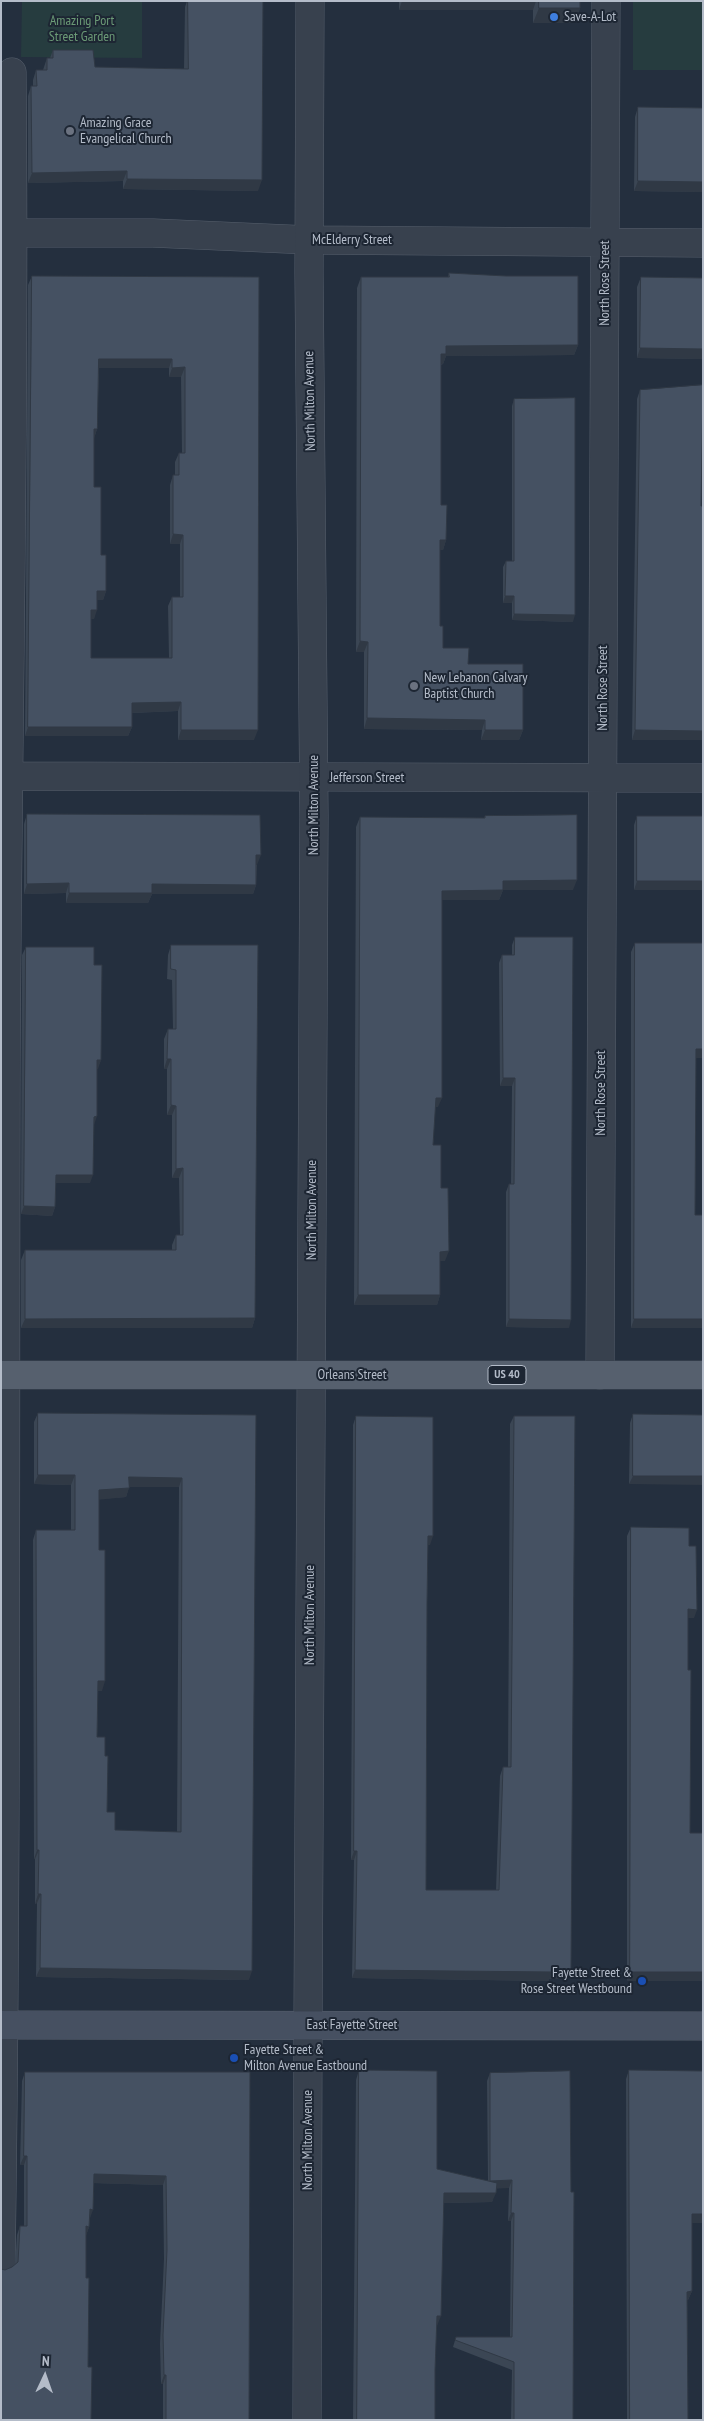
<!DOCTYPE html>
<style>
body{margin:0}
#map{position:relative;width:704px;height:2421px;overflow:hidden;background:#242f3e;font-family:"PT Sans Narrow",sans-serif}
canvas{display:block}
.frame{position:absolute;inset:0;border:2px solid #b4bcc9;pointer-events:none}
.north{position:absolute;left:20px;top:2351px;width:50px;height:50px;-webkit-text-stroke:4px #1d2633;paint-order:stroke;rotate:3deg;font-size:14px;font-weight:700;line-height:20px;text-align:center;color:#b4bcc9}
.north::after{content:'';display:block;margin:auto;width:18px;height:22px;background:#b4bcc9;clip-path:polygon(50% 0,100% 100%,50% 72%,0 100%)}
</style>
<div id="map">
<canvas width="704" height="2421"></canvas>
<div class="frame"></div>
<div class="north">N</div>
</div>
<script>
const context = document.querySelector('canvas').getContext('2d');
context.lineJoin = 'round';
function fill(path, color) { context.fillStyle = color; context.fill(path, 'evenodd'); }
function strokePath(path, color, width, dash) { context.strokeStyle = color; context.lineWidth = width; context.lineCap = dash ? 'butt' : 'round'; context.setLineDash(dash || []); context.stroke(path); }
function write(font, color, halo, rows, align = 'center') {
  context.font = font + ' "PT Sans Narrow",sans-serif'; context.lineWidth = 4; context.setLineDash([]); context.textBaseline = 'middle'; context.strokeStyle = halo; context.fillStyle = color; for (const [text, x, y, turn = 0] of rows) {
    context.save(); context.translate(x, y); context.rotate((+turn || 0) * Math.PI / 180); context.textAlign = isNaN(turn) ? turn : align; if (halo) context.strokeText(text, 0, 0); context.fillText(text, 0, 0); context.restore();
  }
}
fill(new Path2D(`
 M22 1H142V58L21 57Z
 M633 1H703V70H633Z`), '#263c3f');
const minor = new Path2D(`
 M1 233H153L309 240 703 243
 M1 776 703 778
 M600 1375 606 1
 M1 2263C7 1863 5 1463 6 1063 8 733 15 403 12 72
 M307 2420 308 2025`);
const tertiary = new Path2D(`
 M308 2025 314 816 309 272 310 1`);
const secondary = new Path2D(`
 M1 2025 703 2026`);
const primary = new Path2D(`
 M1 1375H703`);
strokePath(minor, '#565f6c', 29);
strokePath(tertiary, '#565f6c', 29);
strokePath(secondary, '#565f6c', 29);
strokePath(primary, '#414a57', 29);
strokePath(minor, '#38414e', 28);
strokePath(tertiary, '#38414e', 28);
strokePath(secondary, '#465061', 28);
strokePath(primary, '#56606e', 28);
fill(new Path2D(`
 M187 1H188L258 191 123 189V181L28 183V96L31 86H33V80L36 70H43L47 58H50L53 50 95 67 184 69 185 7Z
 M399 1H580V8L575 23H533V10H399Z
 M638 107 703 108V192L634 191 635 117Z
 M449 273 578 345 574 355 446 356 443 364 441 365V505L446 540 443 550H440V626L443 648 468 664 523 730 519 740H481L482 730 364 729V652H356L357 288 361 277H448Z
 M32 276 259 277 254 740H178V711L132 713V727L128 736H25L28 285ZM99 368H169V377H181L182 453H179L175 462V475H173L170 485V544H180V597H172L168 606 169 658H91V619H94L97 600H103L106 591 101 555 94 487V438L97 429Z
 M641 277 703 278V359L637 358V287Z
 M640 390 702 433 701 506 703 740H632L637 399Z
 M514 399 573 622 512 620V603H503V567L506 561H512V406Z
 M27 814 257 865 256 885 253 894H152L148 903H66V893L24 894V824Z
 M485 816 573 890H503L499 900H442L438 1107H435L433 1145 441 1188 445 1261H440V1295L437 1305H354L356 827 360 817 484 818Z
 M637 816H703L634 890V825Z
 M515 937 569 1328 506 1327V1192L509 1184H511L512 1086H500L499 963 502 955H512V945Z
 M635 943 702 1058H696L695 1215H703V1328H631V952Z
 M171 945 255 1318 252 1328H21V1260L25 1250H172V1245L176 1235H180L179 1178H172V1115H167V1069H164V1039L168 1029H173L172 980 167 979 168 955Z
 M26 947 94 965 101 1060 97 1069 90 1183H56L55 1207 52 1216 21 1214 22 955Z
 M38 1413 256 1415 249 1980 36 1977 37 1903 35 1904V1859H34L33 1540 36 1530H71V1485L34 1484V1422ZM129 1487H179L177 1832 115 1830 107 1812 97 1737 98 1691H102L99 1550V1499L126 1497Z
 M633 1414 703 1415 629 1484 630 1423Z
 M356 1416 430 1545H428L427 1603 426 1890H496L500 1776 503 1767H508L510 1424 514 1416 568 1979H549V1981L352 1978 354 1860H351L353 1425Z
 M631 1527 689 1546 694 1618H688V1670L690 1833 627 1981V1536Z
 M359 2070 437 2169 488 2181 487 2081 490 2073 573 2420H511L512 2370 453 2347 456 2337H510L511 2221H508L509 2188H496L492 2202 443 2203 437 2326H436L435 2370V2420H353L356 2080Z
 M629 2070 692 2223V2291L688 2300H687L688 2420H627L626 2079Z
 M25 2072H250L249 2420H163V2384H161L160 2344 164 2259 163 2185 94 2183 89 2227 86 2235V2278L88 2367 91 2420 5 2270 12 2267 15 2265 17 2235 20 2226H24V2165H20L22 2081Z`), '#3b4654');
fill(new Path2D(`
 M402 1H536L533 10H399Z
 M539 8H580L575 23H533Z
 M127 171 123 181 28 183 32 173Z
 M127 179 262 180 258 191 123 189Z
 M638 181 703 182V192L634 191Z
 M578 345 574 355 446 356 443 364 437 365 441 354 446 346Z
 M640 348 703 349V359L637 358Z
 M99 359H172L169 368H96Z
 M185 367 181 377H169L172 368Z
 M94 429H97L94 439Z
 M173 534 183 535 180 544H170Z
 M440 540H446L443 550H436Z
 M97 591H106L103 600H94Z
 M505 596H514L512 603H503Z
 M91 610H97L94 619H88Z
 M514 614 575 615 573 622 512 620Z
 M360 641 368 642 364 652H356Z
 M181 702 178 711 128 713 132 703Z
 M367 718 485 720 482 730 364 729Z
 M28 727H132L128 736H25Z
 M181 730H258L254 740H178Z
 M485 730H523L519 740H481Z
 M635 730 703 731V740H632Z
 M256 855H261L257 865H253Z
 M577 880 573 890H503L499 900H438L442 891 503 881Z
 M637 881H703V890H634Z
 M69 883 66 893 24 894 27 884Z
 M152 884 256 885 253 894H152L148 903H66L69 893Z
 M696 1049H703L702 1058H692Z
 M167 1059H171L167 1069H164Z
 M97 1060H101L98 1069H94Z
 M503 1078H515L512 1086H500Z
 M436 1098H442L438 1107H432Z
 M171 1105 176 1106 172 1115H167Z
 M97 1116 94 1125V1117Z
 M183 1168 179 1178H172L176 1169Z
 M56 1175H93L90 1183H53Z
 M24 1206 55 1207 52 1216 21 1214Z
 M449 1251 445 1261H436L440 1252Z
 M358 1295H440L437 1305H354Z
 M255 1318 252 1328H21L25 1319Z
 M509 1319 571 1320 569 1328 506 1327Z
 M634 1319H703V1328H631Z
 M38 1475H75L71 1485 34 1484Z
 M633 1476H703V1485L629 1484Z
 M129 1477 182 1478 179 1487H126Z
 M129 1488 126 1497 96 1500 99 1490Z
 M428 1536H433L430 1545H425Z
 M688 1609 697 1610 694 1618H685Z
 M98 1681H105L102 1691H94Z
 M37 1850H39L35 1859H34Z
 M354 1851H357L354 1860H351Z
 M38 1894H41L37 1903 35 1904Z
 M40 1968 252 1971 249 1980 36 1977Z
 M355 1970H571L568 1979H549V1981L352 1978Z
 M630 1972H703V1981H627Z
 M24 2156H27L24 2165H20Z
 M94 2174 166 2176 163 2185 90 2183Z
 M512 2180 509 2188 488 2189 490 2181Z
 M444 2193H496L492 2202 440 2203Z
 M90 2209 93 2210 90 2218H86Z
 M511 2213H514L511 2221H508Z
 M692 2214H703V2223H688Z
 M86 2226 89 2227 86 2236Z
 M692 2291 688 2300 684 2301 687 2292Z
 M437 2316H441L437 2326H433Z
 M164 2375H166L163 2384H161Z`), '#303945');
const building = new Path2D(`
 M188 1H263L262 180 127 179V171L32 173 31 86H37L36 70H47V58H53V50H93L95 67 188 69Z
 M539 1H580V8H539Z
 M638 107 703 108V182L638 181Z
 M449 273 506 276H578V345L446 346V354H441V505H447L446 540H440V626H443V648H469L468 664H523V730H485V720L367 718 368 642 360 641 361 277H449Z
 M32 276 259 277 258 730H181V702L132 703V727H28ZM99 359H172V368L185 367V453H179V475H173V534L183 535V597H172V658H91V610H97V591H106V555H101V487H94V429H97Z
 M641 277 703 278V349L640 348Z
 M703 385 701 506H703V731L635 730 640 390Z
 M575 398V615L514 614V596H505L506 561H514V399Z
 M27 814 260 815 261 855H256V885L152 884V893H69V883L27 884Z
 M577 815V880L503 881V890L442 891V1098H436L433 1145H441V1188H448L449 1251 440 1252V1295H358L360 817 485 818V816Z
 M637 816H703V881H637Z
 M515 937H573L571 1320 509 1319V1184H514L515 1078H503L502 955H514Z
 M635 943H703V1049H696L695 1215H703V1319H634Z
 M171 945H258L255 1318 25 1319V1250H176V1235H183V1168L176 1169V1106L171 1105V1059H167L168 1029H176V970L171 969Z
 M26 947H94V965H102L101 1060H97V1116L94 1117 93 1175H56L55 1207 24 1206Z
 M38 1413 256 1415 252 1971 40 1968 41 1894H38L39 1850H37L36 1530H75V1475H38ZM129 1477 182 1478 181 1832 115 1830V1812H107L108 1756H105V1737H97L98 1681H105V1550H99V1490L129 1488Z
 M633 1414 703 1415V1476H633Z
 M356 1416 433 1417V1536H428L427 1603 426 1890H499L503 1767H511L514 1416H575L571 1970H552V1972L355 1970 357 1851H354Z
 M631 1527 689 1528V1546H696L697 1610 688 1609V1670H691L690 1833H703V1972H630Z
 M359 2070 437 2071V2169L497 2183 496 2193H444L441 2316H437L435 2370V2420H357Z
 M629 2070 703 2071V2214H692V2291L687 2292 688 2420H630Z
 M570 2071 571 2192H574L573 2420H514V2362L455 2340 456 2337H512L514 2213H511L512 2180 490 2181V2073Z
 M25 2072H250L249 2420H166V2375H164L163 2335 167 2250 166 2176 94 2174 93 2210 90 2209 89 2227 86 2226V2278H89L88 2367H92L91 2420H1V2269L5 2270 12 2267 18 2262 20 2226H27V2156H24Z`);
fill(building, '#455162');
strokePath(building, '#303945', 1);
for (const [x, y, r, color] of [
 [554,17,5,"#3f7fe0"],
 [70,131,5,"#6b7280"],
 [414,686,5,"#6b7280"],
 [642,1981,5,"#1a4fb4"],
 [234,2058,5,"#1a4fb4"]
]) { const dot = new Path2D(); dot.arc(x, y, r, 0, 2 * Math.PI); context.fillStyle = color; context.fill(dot); strokePath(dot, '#1d2633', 2); }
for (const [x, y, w] of [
 [507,1375,38]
]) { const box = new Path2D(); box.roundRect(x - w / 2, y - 9.5, w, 19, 4); context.fillStyle = '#1d2633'; context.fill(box); strokePath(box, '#b4bcc9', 1); }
write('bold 12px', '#b4bcc9', null, [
 ["US 40",507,1375]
]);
write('14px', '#b4bcc9', '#1d2633', [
 ["Save-A-Lot",564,17],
 ["Amazing Grace",80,123],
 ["Evangelical Church",80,139],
 ["New Lebanon Calvary",424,678],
 ["Baptist Church",424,694],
 ["Fayette Street &",632,1973,"right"],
 ["Rose Street Westbound",632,1989,"right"],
 ["Fayette Street &",244,2050],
 ["Milton Avenue Eastbound",244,2066]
], 'left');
write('14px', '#6b9a76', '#1d2633', [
 ["Amazing Port",82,21],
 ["Street Garden",82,37]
]);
write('14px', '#b4bcc9', '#1d2633', [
 ["McElderry Street",352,240],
 ["North Rose Street",605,283,-90],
 ["North Milton Avenue",310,401,-91],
 ["North Rose Street",603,688,-90],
 ["Jefferson Street",367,778],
 ["North Milton Avenue",314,805,-90],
 ["North Rose Street",601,1093,-90],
 ["North Milton Avenue",312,1210,-90],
 ["Orleans Street",352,1375],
 ["North Milton Avenue",310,1615,-90],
 ["East Fayette Street",352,2025],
 ["North Milton Avenue",308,2140,-90]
]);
</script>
